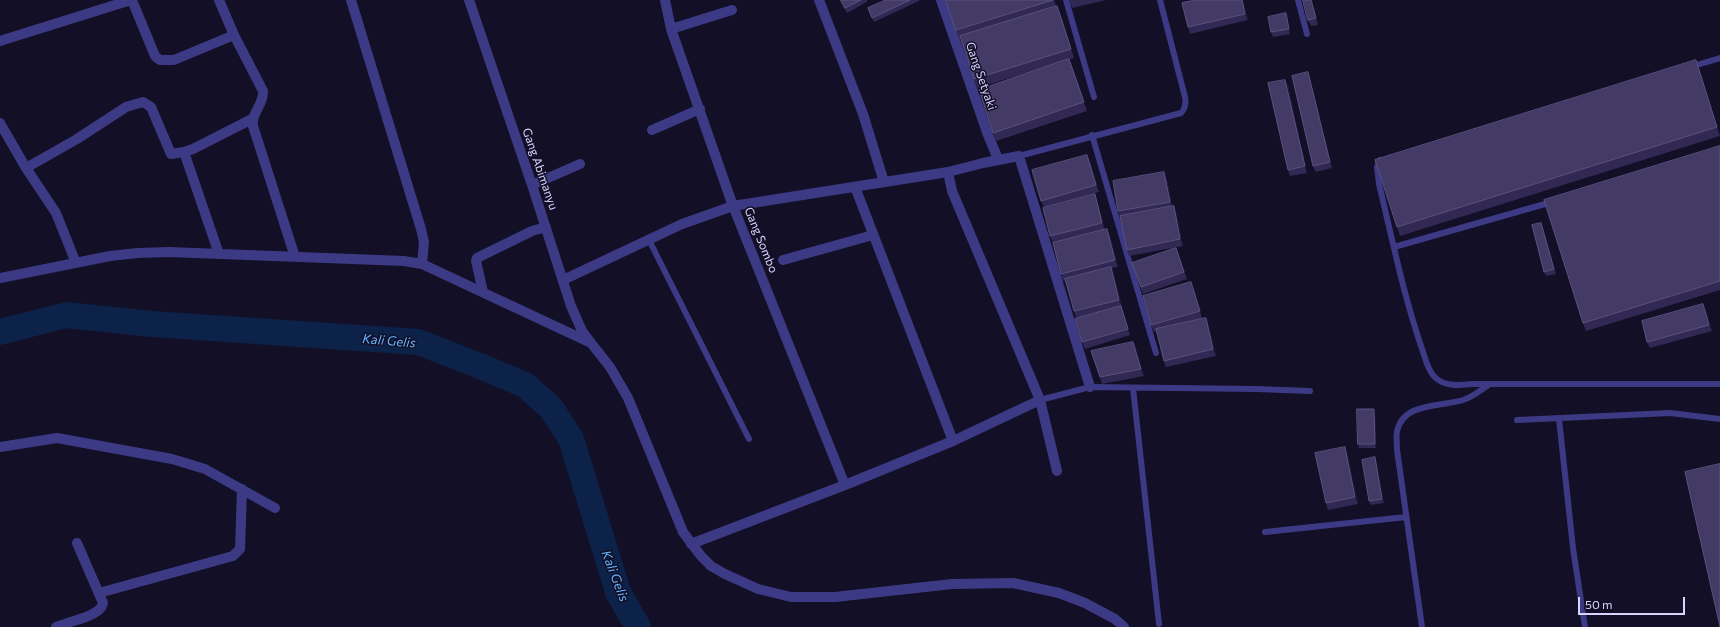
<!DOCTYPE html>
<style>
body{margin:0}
#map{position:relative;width:1720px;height:627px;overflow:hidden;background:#130f26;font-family:Commissioner,sans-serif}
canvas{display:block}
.scale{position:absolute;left:1578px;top:597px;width:107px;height:18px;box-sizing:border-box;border:2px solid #d9d4ff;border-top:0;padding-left:5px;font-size:12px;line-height:14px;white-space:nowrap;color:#d9d4ff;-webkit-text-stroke:3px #130f26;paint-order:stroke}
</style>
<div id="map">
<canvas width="1720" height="627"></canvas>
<div class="scale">50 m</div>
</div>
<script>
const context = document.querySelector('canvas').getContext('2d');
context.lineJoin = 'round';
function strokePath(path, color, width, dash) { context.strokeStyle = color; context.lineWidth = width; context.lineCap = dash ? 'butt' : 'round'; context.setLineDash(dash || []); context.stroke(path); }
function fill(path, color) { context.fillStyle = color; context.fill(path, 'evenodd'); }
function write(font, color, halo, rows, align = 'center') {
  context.font = font + ' Commissioner,sans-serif'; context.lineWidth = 3; context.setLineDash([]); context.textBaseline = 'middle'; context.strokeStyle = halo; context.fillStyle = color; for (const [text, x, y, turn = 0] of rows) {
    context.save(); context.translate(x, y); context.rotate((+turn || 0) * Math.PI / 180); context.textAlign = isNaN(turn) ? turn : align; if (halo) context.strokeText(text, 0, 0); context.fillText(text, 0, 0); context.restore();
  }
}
strokePath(new Path2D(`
 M0 332 66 315 152 324 418 342 480 366 525 385 551 408 571 439 618 592 638 627`), '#0c2248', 26);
strokePath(new Path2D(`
 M1066 0 1094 97
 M1298 0 1307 34
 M1690 67 1720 58
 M1092 135 1156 353
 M1019 156 1181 113C1186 108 1186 103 1185 97L1160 0
 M1380 160 1377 167 1379 184C1392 238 1403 293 1421 346 1425 357 1428 372 1437 379 1447 387 1461 385 1472 384H1720
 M649 240 749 439
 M1394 247 1552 202
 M1133 388 1159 624
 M1040 400 1090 387 1256 389 1310 391
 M1559 419 1573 548 1585 627
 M1517 420 1670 413 1720 419
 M1265 532 1406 517
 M1422 627 1397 450C1397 444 1396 437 1397 431 1404 402 1440 407 1463 400 1473 397 1481 390 1490 384`), '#3d3a85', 6);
strokePath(new Path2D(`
 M132 0 155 56 160 60H174L234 35
 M219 0 234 35 263 91C264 105 251 112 253 126L295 257
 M351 0 421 229 424 242 422 264
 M469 0 532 185 571 306 582 331 591 343
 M665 0 671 29 733 206 845 485
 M819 0 863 114 884 182
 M941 0 988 135 998 159
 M671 29 732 10
 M0 41 131 0
 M0 123 26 168 56 213 76 263
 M652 130 700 109
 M26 168 77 139 126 107 143 102 151 107 171 154 184 152
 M532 185 580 164
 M855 187 953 441
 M219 254 184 152 193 149 252 119
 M783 260 873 235
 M0 278 110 256 138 253 169 252 404 261 422 264 591 343 610 367 628 398 683 532 701 556 711 566 725 574 758 589 791 597H835L952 584 1013 583 1059 593 1085 603 1115 619 1124 627
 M563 280 682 224 733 206 948 172
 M483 292 476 261 477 258 532 231 546 227
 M1040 400 1057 471
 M0 447 57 438 172 459 205 469 275 508
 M691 544 845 485 953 441 1040 400 952 191 948 172 983 163 1019 156 1090 387
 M99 593 233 556 240 549 242 489
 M56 627 68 623
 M67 627 68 623C78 619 101 615 103 603L77 543`), '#3d3a85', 10);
fill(new Path2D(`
 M840 0H867V2L847 13Z
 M886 0H919V1L874 22 868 8Z
 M946 0H1054L1056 6 1061 15 1074 58 977 88 961 38 959 39Z
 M1069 0H1106L1072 8Z
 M1243 0 1248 20 1190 34 1188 27Z
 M1312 0 1318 25 1311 26 1308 20Z
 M1287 18 1290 34 1273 37 1271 32Z
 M1069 59 1087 111 996 141 979 90Z
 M1696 60 1720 136 1400 236 1397 227Z
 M1310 79 1332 168 1316 172 1313 166Z
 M1285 80 1288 86 1307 173 1290 176 1288 170Z
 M1720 146V290L1586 331 1583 323Z
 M1090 161 1099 192 1044 207 1041 201Z
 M1167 179 1172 206 1176 213 1183 246 1129 256 1127 250 1120 217 1118 211Z
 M1095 194 1097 201 1105 230 1110 236 1118 267 1112 268 1122 307H1121L1130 335 1085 349 1082 342 1098 313 1076 318 1074 311 1066 280 1063 281 1061 274 1053 243 1050 236Z
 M1541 223 1556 274 1546 276 1544 272Z
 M1176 248 1187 279 1143 294 1132 263Z
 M1194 289 1202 318 1189 321 1206 318 1208 324 1216 356 1166 367 1164 361 1157 331 1154 332 1151 325Z
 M1706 311 1712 331 1650 348 1647 342Z
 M1133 342 1144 376 1102 384 1100 377Z
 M1375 413 1376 448H1359L1358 444Z
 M1345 447 1347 454 1358 504 1328 510 1326 503Z
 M1375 457 1376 462 1384 503 1371 505 1369 501Z`), '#312854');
fill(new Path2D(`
 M1242 0H1243L1248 20 1245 14Z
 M1311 0H1312L1318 25 1316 18Z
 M1696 60 1699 69 1720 136 1717 127Z
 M1308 72 1310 79 1332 168 1330 162Z
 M1285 80 1288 86 1307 173 1305 166Z
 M1087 155 1090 161 1099 192 1096 185Z
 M1164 172 1167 179 1172 209 1170 202Z
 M1095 194 1097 201 1105 230 1102 223Z
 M1174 206 1176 213 1183 246 1180 239Z
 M1541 223 1543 227 1556 274 1554 269Z
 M1107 229 1110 236 1118 267 1115 260Z
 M1111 267 1114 274 1122 307 1119 300Z
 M1191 282 1194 289 1202 318 1200 311Z
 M1703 304 1706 311 1712 331 1709 325Z
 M1206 318 1208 324 1216 356 1213 349Z
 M1133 342 1136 349 1144 376 1141 369Z
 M1374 409 1375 413 1376 448 1375 444Z
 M1345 447 1347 454 1358 504 1355 497Z
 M1375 457 1376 462 1384 503 1382 499Z`), '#1d163a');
const building = new Path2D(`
 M841 0H861L845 8Z
 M886 0H910L872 18 868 8Z
 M946 0H1053L956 30Z
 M1196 0H1242L1245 14 1188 27 1182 3Z
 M1303 0H1311L1316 18 1308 20Z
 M1057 6 1071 49 974 79 960 36Z
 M1286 13 1289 29 1271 32 1268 17Z
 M1069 59 1084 102 993 133 979 90Z
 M1696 60 1717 127 1397 227 1375 160Z
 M1308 72 1330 162 1313 166 1292 76Z
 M1285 80 1305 166 1288 170 1268 83Z
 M1720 146V281L1583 323 1544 200Z
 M1087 155 1096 185 1041 201 1032 170Z
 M1164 172 1170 202 1118 211 1113 181Z
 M1095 194 1102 223 1050 236 1043 208Z
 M1174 206 1180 239 1127 250 1120 216Z
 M1541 223 1554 269 1544 272 1532 225Z
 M1107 229 1115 260 1061 274 1053 243Z
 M1176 248 1184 272 1141 287 1132 263Z
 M1111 267 1119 300 1074 311 1065 279Z
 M1191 282 1200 311 1151 325 1143 296Z
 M1703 304 1709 325 1647 342 1642 321Z
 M1121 306 1128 329 1082 342 1075 319Z
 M1206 318 1213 349 1164 361 1156 329Z
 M1133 342 1141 369 1100 377 1091 351Z
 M1357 409H1374L1375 444H1358Z
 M1345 447 1355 497 1326 503 1315 453Z
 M1375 457 1382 499 1369 501 1362 460Z
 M1720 464V627L1685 472Z`);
fill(building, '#433a66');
strokePath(building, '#5a527e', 1);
write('12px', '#d9d4ff', '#130f26', [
 ["Gang Setyaki",981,76,71],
 ["Gang Abimanyu",540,169,71],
 ["Gang Sombo",761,240,68]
]);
write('italic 13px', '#62b6ff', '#130f26', [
 ["Kali Gelis",389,341,5],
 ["Kali Gelis",615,576,69]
]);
</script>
